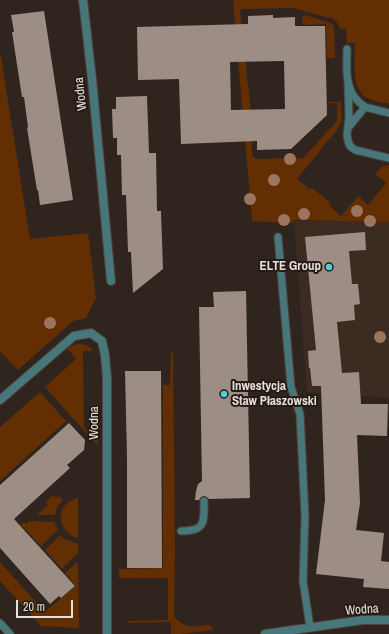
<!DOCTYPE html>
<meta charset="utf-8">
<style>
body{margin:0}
#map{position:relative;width:389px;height:634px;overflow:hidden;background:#30251e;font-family:"Archivo Narrow",sans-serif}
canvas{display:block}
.scale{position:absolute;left:16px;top:600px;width:57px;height:18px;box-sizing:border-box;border:2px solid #e7dfda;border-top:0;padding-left:5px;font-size:12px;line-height:14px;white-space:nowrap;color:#e7dfda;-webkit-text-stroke:3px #261b14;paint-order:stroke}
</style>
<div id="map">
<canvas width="389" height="634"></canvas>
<div class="scale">20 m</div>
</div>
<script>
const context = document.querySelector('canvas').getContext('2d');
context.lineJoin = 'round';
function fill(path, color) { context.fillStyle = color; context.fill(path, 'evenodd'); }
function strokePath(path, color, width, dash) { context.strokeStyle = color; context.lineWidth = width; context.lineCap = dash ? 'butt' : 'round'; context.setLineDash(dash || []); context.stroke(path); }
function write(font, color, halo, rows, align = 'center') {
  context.font = font + ' "Archivo Narrow",sans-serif'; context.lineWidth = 4; context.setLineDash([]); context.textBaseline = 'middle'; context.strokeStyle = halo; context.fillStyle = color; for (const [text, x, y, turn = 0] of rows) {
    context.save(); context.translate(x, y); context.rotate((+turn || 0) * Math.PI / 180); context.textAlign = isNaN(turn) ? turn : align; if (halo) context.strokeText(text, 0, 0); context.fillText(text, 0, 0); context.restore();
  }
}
fill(new Path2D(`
 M294 220 389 222V398L307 392Z`), '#3c2b20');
fill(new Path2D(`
 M233 0H389V104C382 102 372 101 365 97 351 86 355 59 355 43H347L346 29H340L339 25 334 19 292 8 240 9 250 104 252 156 256 159 303 158 337 121V103H328V102H341L342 120 337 130 297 179 309 189 312 188 330 202V206L341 216 358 196 368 205 386 183 375 174 383 166 389 165V222L294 220 293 223 252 221Z
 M305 15 330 23 334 26 335 58H327L326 24 303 25 302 17Z
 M0 51 30 239 88 233 96 298 86 318 73 321 18 370 0 351Z
 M77 344C83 344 89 345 93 351H83L84 429H97L98 446 45 387 76 359 67 348Z
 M171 352H173L175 551 174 612 175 618C190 631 194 625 210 625L214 630 180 634H171V622L129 623V621L168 620V578H119V569L163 568V385H170Z
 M40 392 66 421 0 481V427Z
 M53 495 56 498 59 496 63 500 57 506 55 515H37L48 505 46 502Z
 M78 498V538C63 535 55 516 66 504 69 501 74 500 78 498Z
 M29 521 55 522 56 526 58 530 41 546 21 525 24 522 26 524Z
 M60 535 65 539 78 544V553L62 569 45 550Z
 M0 562 45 612 76 586 65 573 76 563H78L79 628 41 626 0 581Z`), '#632e02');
fill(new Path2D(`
 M44 11 73 200 40 205 38 190H37L31 153 27 128 28 127 24 97H22L12 32H14L11 15Z
 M273 15V18L295 17V26H325L327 115 291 149 257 150V141L181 144 179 79 138 80 137 27 248 24V16ZM284 61 285 109 231 110 230 62Z
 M147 96 149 153H156L157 211H161L163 269 133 293 131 252H128L126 195H122L121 155H117V138H113L112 109H116V97Z
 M365 232 366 250 349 251 352 284H358L360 304 354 305 355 320 337 322 342 373 359 372 361 404H388L387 436 357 435 360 503 356 530 384 533 381 561 389 562V589L363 587 364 579 316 574 325 500 321 386H312L310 368H309L308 351 316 350 305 237Z
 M246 291 250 498 209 499 207 497 204 496 201 497 199 500H195L196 491 198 484 202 481 199 307H214L213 292Z
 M125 371H161L162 568H127V458Z
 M69 423 85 440 84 450 67 465 70 468 14 519 75 586 61 598 59 596 50 604 0 548V485Z`), '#9c8e85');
const lane = new Path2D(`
 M347 49C347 67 344 88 358 101 360 104 363 105 365 107
 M348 82 349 117 347 135 348 141 350 146 355 150 389 158
 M348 128 365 107 389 113
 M278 237 291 387 300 414 305 516 303 581 310 627
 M181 531C206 531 204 522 204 501
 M0 623 10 634`);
const street = new Path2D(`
 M83 0 92 79 111 281
 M0 400 74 336 91 333 102 341 105 355 107 378V634
 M265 634 363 620H389`);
strokePath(lane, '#4d433c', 9);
strokePath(street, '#4d433c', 10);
strokePath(lane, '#47767b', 7);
strokePath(street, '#47767b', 8);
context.fillStyle = '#9b755d';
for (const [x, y] of [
 [290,159],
 [274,180],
 [250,199],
 [357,211],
 [304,214],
 [284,220],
 [370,221],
 [50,323],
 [380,337]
]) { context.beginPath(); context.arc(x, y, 6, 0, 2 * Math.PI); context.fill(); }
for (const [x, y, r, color] of [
 [329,267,4,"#52cbd7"],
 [224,394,4,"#52cbd7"]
]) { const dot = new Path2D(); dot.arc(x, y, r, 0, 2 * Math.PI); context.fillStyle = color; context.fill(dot); strokePath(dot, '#261b14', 1.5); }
write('13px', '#e7dfda', '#261b14', [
 ["Wodna",81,94,-96],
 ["Wodna",95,423,-90],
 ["Wodna",362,610,-4]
]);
write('bold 13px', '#e7dfda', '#261b14', [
 ["ELTE Group",321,267],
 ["Inwestycja",232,387,"left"],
 ["Staw Płaszowski",232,402,"left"]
], 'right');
</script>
